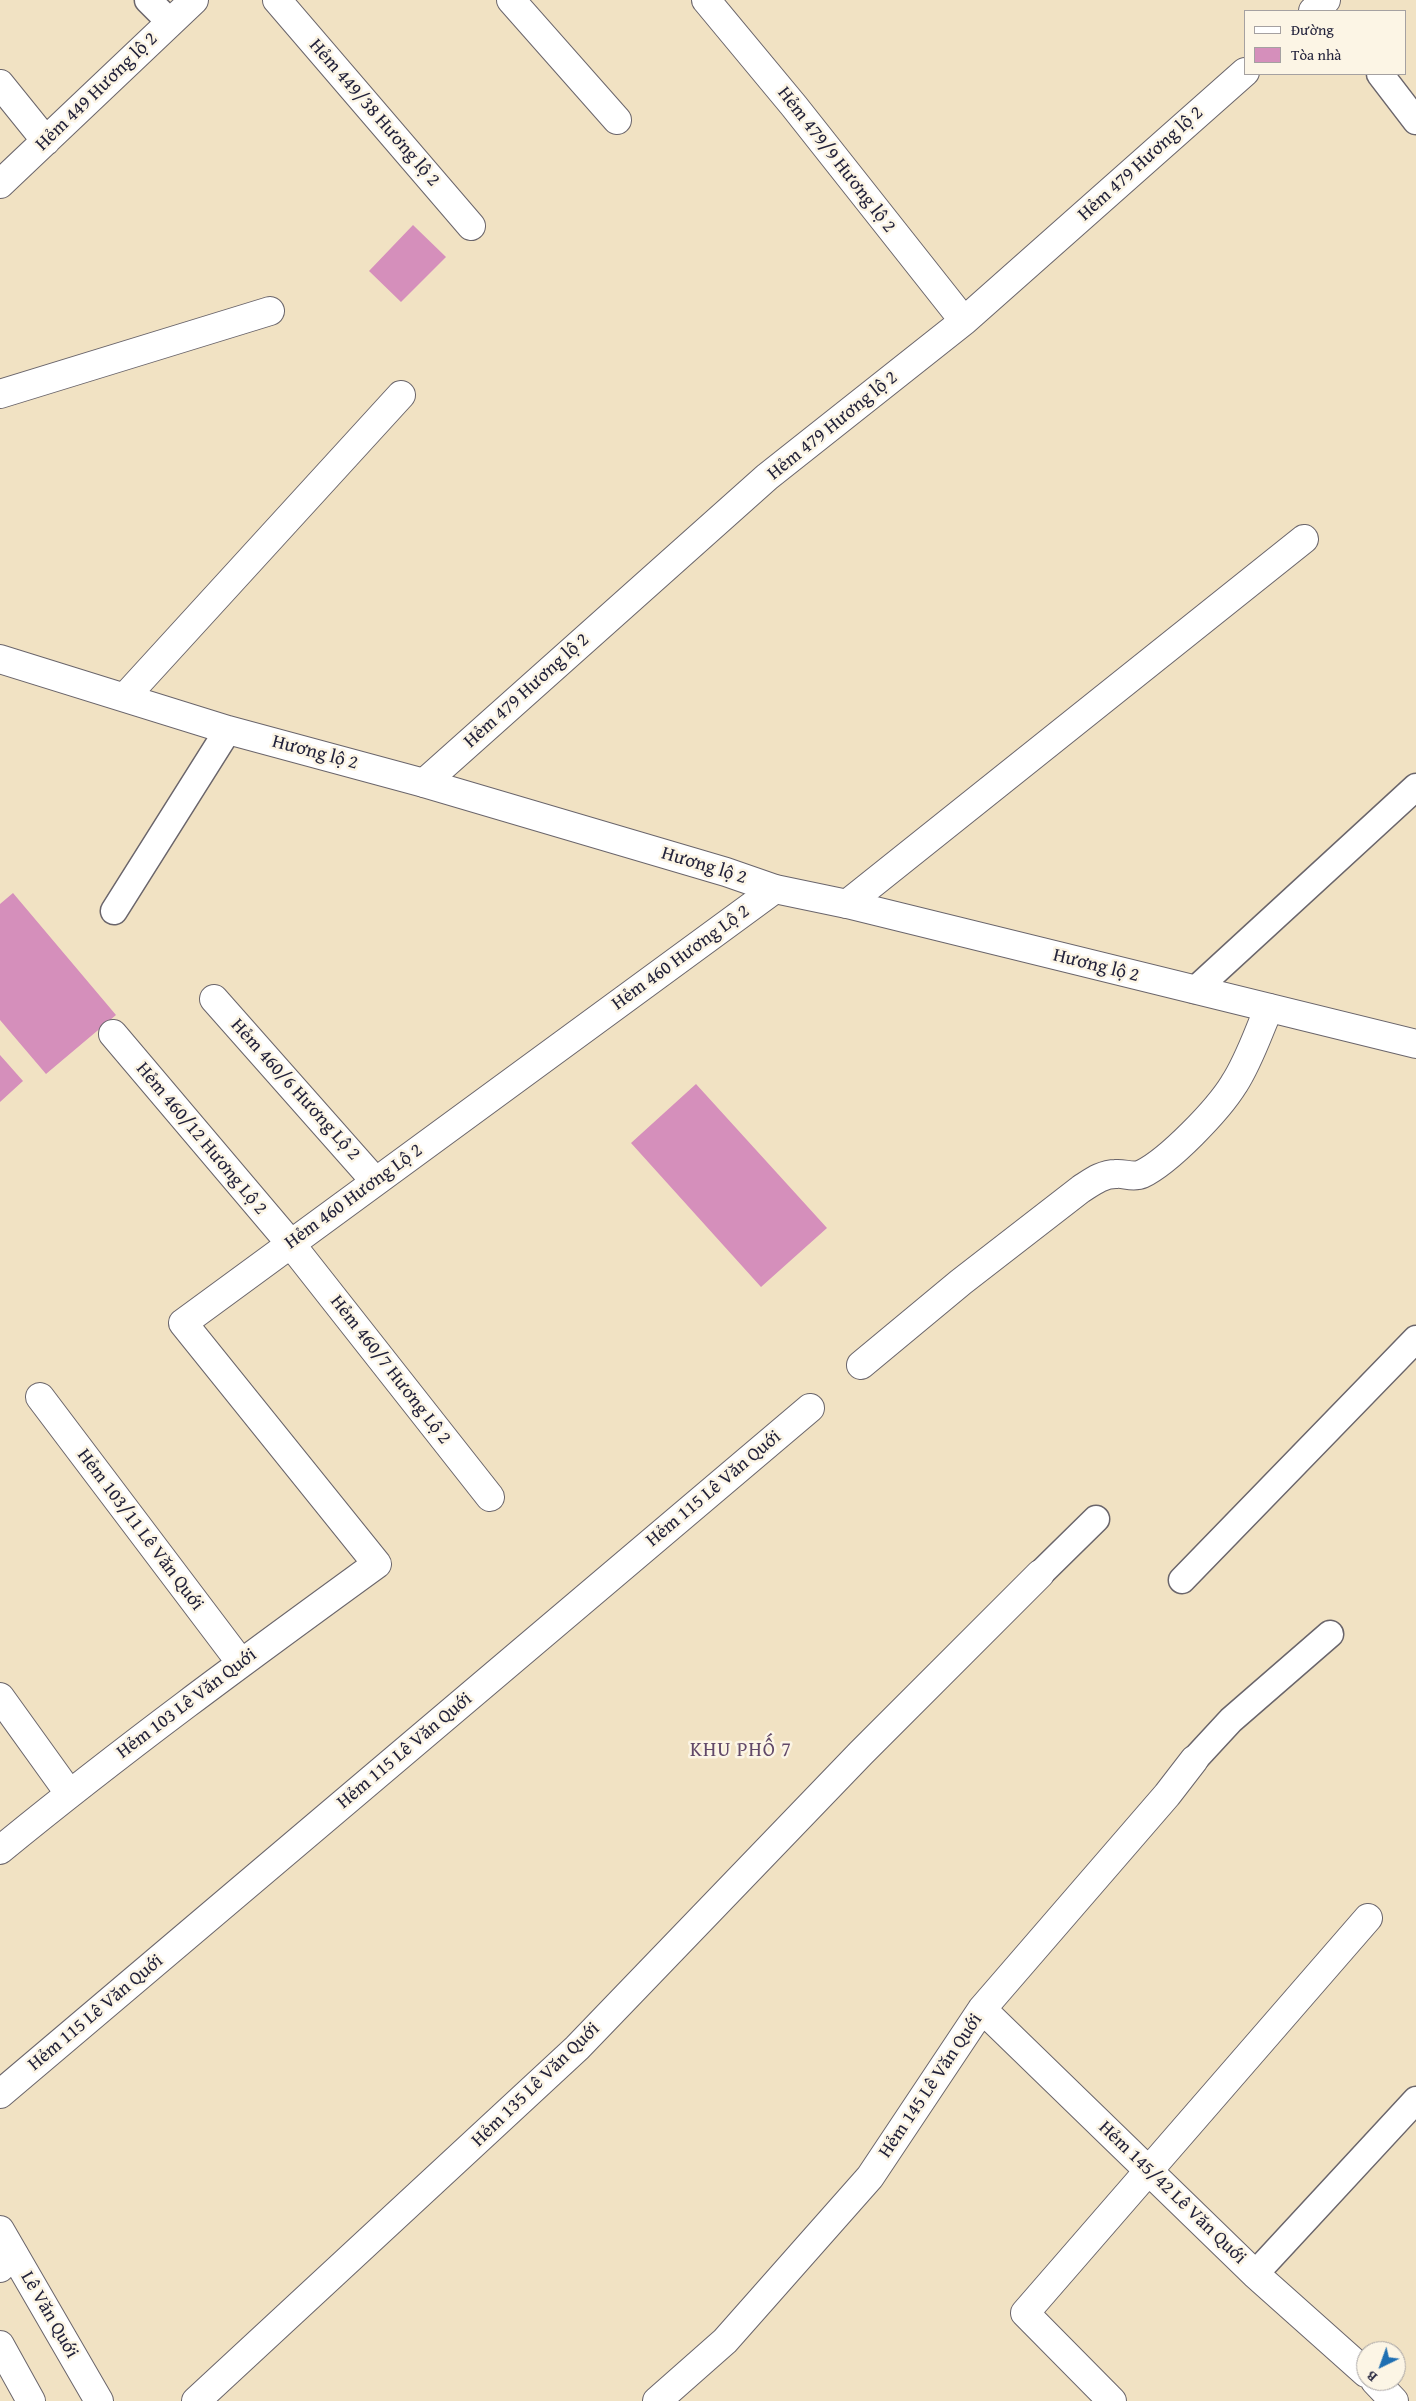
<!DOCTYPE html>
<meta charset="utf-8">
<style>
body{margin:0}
#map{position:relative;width:1416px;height:2401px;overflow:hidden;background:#f1e2c3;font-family:"Gentium Book Plus",serif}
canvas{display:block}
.legend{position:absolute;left:1244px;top:10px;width:162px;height:65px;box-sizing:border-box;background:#fcf5e5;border:1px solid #a5a1a1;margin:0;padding:6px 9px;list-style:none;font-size:15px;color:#22223b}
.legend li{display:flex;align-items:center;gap:10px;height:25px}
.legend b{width:25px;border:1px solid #a5a1a1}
.north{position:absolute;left:1356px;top:2341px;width:50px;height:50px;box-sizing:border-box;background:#fcf5e5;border:1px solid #a5a1a1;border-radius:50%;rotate:222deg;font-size:14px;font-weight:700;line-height:20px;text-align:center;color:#22223b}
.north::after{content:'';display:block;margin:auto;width:18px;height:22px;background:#1f6fb2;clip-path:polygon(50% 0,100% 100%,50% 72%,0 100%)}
</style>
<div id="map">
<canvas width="1416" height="2401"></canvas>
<ul class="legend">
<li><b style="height:6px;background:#fff"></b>Đường</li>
<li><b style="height:14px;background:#d58fbb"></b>Tòa nhà</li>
</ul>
<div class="north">B</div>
</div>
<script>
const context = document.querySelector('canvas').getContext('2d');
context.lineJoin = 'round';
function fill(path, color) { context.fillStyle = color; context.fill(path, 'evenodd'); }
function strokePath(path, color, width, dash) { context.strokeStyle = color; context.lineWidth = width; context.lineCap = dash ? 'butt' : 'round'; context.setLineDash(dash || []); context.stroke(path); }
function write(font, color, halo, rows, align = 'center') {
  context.font = font + ' "Gentium Book Plus",serif'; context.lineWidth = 5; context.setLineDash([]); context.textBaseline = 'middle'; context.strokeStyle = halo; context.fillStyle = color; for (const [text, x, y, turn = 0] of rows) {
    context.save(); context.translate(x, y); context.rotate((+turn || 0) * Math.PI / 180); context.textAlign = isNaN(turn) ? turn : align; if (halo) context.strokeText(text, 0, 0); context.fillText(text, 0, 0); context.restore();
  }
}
fill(new Path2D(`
 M413 225 446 257 401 302 369 271Z
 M13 893 116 1015 46 1074 0 1020V904Z
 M0 1055 23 1081 0 1102Z
 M696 1084 827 1228 761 1287 631 1143Z`), '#d58fbb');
const lane = new Path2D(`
 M148 0 170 22
 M1380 74 1416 121
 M114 911 228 730
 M1195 990 1416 787
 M1040 1574 1096 1519
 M1182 1580 1416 1339
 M1194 1760 1231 1720 1330 1634
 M1255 2274 1416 2100`);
const street = new Path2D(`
 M277 0 471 226
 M511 0 617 120
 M706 0 794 106 964 321
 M1313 11 1326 0
 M0 84 46 141
 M0 184 194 0
 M0 394 270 311
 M125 697 401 395
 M424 783 767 477 964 321 1245 72
 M847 904 1304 539
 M214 999 375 1181
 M113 1034 290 1243 490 1497
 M861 1365 961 1282 1081 1189C1092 1182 1102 1174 1116 1174 1124 1173 1133 1178 1142 1174 1169 1161 1218 1110 1234 1084 1249 1061 1258 1033 1269 1008
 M40 1397 241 1663
 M0 1697 69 1793
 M0 1850C122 1750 249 1657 377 1564L183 1323 775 889
 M982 2009 1255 2274 1366 2373
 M0 2094 810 1408
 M0 2268 14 2255
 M1375 2381 1394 2401
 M196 2401 577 2048 861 1753 1040 1574
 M657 2401 725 2341 870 2177 982 2009 1167 1795 1194 1760
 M1112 2401 1025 2313 1368 1918`);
const secondary = new Path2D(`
 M0 659 228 730 424 783 726 872 775 889 847 904 1416 1044
 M0 2230 99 2401
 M0 2345 31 2401`);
strokePath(lane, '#6a656b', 29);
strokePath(street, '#6a656b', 30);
strokePath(secondary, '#6a656b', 30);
strokePath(lane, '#fff', 26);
strokePath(street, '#fff', 28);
strokePath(secondary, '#fff', 28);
write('19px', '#22223b', '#fcf5e5', [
 ["Hẻm 449 Hương lộ 2",97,92,-44],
 ["Hẻm 449/38 Hương lộ 2",374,113,49],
 ["Hẻm 479/9 Hương lộ 2",836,160,52],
 ["Hẻm 479 Hương lộ 2",1141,164,-42],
 ["Hẻm 479 Hương lộ 2",833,426,-39],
 ["Hẻm 479 Hương lộ 2",527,691,-42],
 ["Hương lộ 2",315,753,15],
 ["Hương lộ 2",704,866,17],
 ["Hẻm 460 Hương Lộ 2",681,958,-36],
 ["Hương lộ 2",1096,966,14],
 ["Hẻm 460/6 Hương Lộ 2",295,1090,48],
 ["Hẻm 460/12 Hương Lộ 2",201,1139,50],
 ["Hẻm 460 Hương Lộ 2",354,1197,-36],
 ["Hẻm 460/7 Hương Lộ 2",390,1370,52],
 ["Hẻm 115 Lê Văn Quới",714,1489,-40],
 ["Hẻm 103/11 Lê Văn Quới",140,1530,53],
 ["Hẻm 103 Lê Văn Quới",187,1704,-37],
 ["Hẻm 115 Lê Văn Quới",405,1751,-40],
 ["Hẻm 115 Lê Văn Quới",96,2013,-40],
 ["Hẻm 135 Lê Văn Quới",536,2085,-44],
 ["Hẻm 145 Lê Văn Quới",931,2086,-56],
 ["Hẻm 145/42 Lê Văn Quới",1172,2193,44],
 ["Lê Văn Quới",49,2315,60]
]);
context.letterSpacing = '1px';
write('20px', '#614868', '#fcf5e5', [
 ["KHU PHỐ 7",741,1751]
]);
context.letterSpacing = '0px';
</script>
